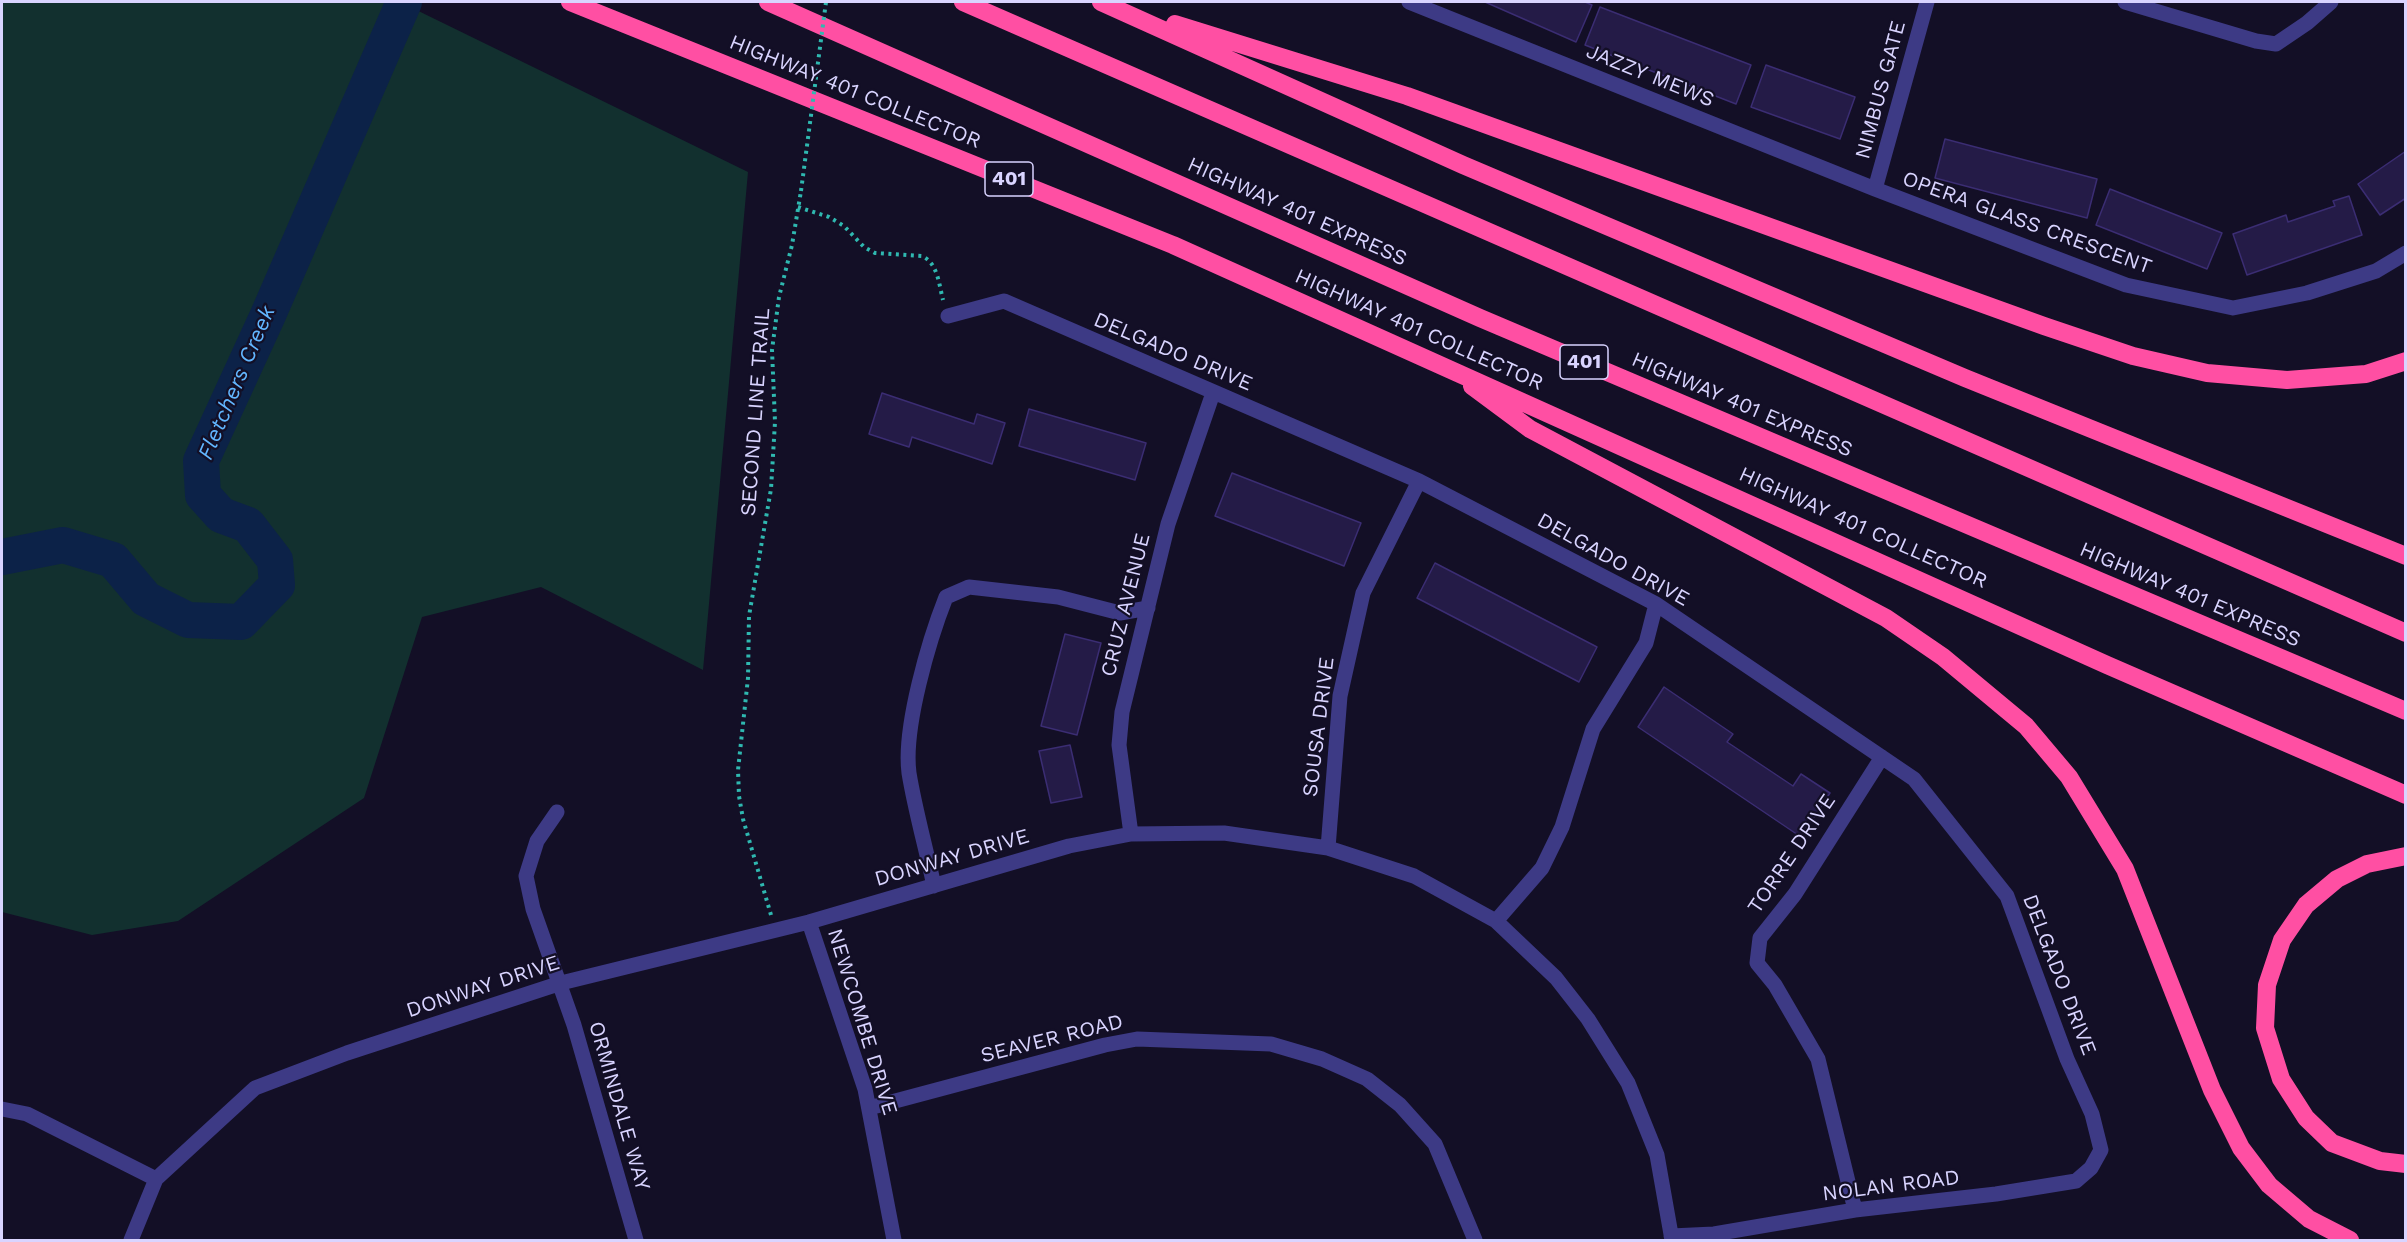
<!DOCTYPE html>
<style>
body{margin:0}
#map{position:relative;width:2407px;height:1242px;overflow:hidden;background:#130f26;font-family:"Work Sans",sans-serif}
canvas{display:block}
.frame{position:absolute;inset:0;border:3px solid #d9d4ff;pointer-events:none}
</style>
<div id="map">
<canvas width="2407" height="1242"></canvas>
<div class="frame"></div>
</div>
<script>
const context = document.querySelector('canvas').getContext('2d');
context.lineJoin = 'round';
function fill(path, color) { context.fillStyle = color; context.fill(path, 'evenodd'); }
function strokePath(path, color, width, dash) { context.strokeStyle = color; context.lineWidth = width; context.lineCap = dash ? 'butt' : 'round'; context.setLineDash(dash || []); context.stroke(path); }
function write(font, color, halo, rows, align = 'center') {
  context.font = font + ' "Work Sans",sans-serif'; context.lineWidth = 4.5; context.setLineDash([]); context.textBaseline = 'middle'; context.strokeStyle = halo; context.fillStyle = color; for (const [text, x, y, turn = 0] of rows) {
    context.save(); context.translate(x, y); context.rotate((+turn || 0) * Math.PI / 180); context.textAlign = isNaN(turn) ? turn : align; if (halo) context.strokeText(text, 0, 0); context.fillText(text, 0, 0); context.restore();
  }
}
fill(new Path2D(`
 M2 2H400L748 172 703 670 541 587 422 617 364 798 178 921 92 935 2 912Z`), '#12302f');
strokePath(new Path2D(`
 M2 557 63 545 113 560 146 599 188 620 241 622 277 585 275 560 248 525 221 515 203 495 201 461 268 315 404 2`), '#0c2248', 36);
const building = new Path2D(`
 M1485 2H1585L1592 5 1576 42Z
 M1600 7 1751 65 1736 104 1585 45Z
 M1766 65 1855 97 1840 139 1751 107Z
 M1945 139 2097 179 2087 218 1935 178Z
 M2406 151V198L2380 215 2358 184Z
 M2110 189 2222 233 2207 269 2096 225Z
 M2349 196 2362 235 2247 275 2233 234 2286 215 2288 222 2335 206 2333 201Z
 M882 393 974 424 977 414 1005 423 992 464 912 437 909 447 869 434Z
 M1029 409 1146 443 1135 480 1019 446Z
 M1232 473 1361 523 1344 566 1215 516Z
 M1435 563 1597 647 1579 682 1417 598Z
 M1065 634 1101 643 1077 735 1041 726Z
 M1664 687 1733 734 1727 742 1793 786 1801 774 1830 793 1801 837 1638 727Z
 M1070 745 1082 797 1051 803 1039 751Z`);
fill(building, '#241b47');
strokePath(building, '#3b2d73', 1.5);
strokePath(new Path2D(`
 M798 207 829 217 844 226 864 247 875 253 922 256C938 263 939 285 943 300
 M771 915 743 819 739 796 738 770 748 678 749 616 771 489 775 422 772 350 779 297 792 245 801 191`), '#2fb8b0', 4, [3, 4.5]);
strokePath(new Path2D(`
 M1409 2 1875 189 2126 285 2233 308 2307 293 2376 271 2406 253
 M2125 2 2256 41 2276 44 2307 23 2331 2
 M1875 189 1927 2
 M948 316 1004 301 1419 481 1656 604 1914 779 2007 896 2067 1059 2092 1114 2101 1150 2091 1168 2076 1181 1996 1194 1855 1210 1714 1234 1671 1236
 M557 812 537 841 526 876 533 909 574 1025 636 1240
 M1131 834 1119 745 1122 712 1168 524 1213 393
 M1328 848 1340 696 1363 593 1419 481
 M934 886C926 848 915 810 909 773 903 728 929 640 946 597L969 587 1058 597 1120 613 1148 608
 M1496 921 1542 868 1562 827 1593 729 1646 643 1656 604
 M809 922 865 1089 894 1240
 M869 1108 1105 1045 1137 1039 1271 1044 1322 1059 1367 1079 1400 1105 1435 1144 1475 1240
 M2 1109 27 1114 156 1179
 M1855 1210 1818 1059 1775 985 1757 963 1760 938 1795 894 1882 757
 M131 1240 156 1179 255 1088 347 1053 561 983 809 922 1069 846 1131 834 1224 833 1328 848 1414 876 1496 921 1556 978 1588 1019 1628 1083 1657 1155 1672 1240`), '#3d3a85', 15);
strokePath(new Path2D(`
 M570 2 1173 245 2107 665 2406 795
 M768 2 1480 318 2406 711
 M963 2 2406 633
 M1101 2 1463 165 1965 378 2406 556
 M1175 24 1407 96 2044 326 2133 356 2207 373 2287 380 2366 374 2406 361
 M1472 386 1530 429 1886 618 1943 657 2026 726 2069 777 2125 869 2212 1090 2241 1148 2269 1185 2309 1219 2350 1240
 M2406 856 2367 864 2337 879 2306 905 2282 940 2267 985 2265 1028 2281 1079 2306 1118 2332 1143 2380 1161 2406 1164`), '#ff4fa3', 18);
strokePath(new Path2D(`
 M801 191 826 2`), '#2fb8b0', 4, [3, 4.5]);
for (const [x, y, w] of [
 [1009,179,48],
 [1584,362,48]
]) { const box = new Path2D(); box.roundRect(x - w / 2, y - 17, w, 34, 4.5); context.fillStyle = '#130f26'; context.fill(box); strokePath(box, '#d9d4ff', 1.5); }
write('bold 20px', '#d9d4ff', null, [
 ["401",1009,179],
 ["401",1584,362]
]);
write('21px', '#d9d4ff', '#130f26', [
 ["JAZZY MEWS",1650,76,22],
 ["NIMBUS GATE",1881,90,-75],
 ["HIGHWAY 401 COLLECTOR",855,92,22],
 ["HIGHWAY 401 EXPRESS",1297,212,24],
 ["OPERA GLASS CRESCENT",2027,223,20],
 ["HIGHWAY 401 COLLECTOR",1419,330,24],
 ["DELGADO DRIVE",1173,352,23],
 ["HIGHWAY 401 EXPRESS",1742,405,23],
 ["SECOND LINE TRAIL",756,412,-86],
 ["HIGHWAY 401 COLLECTOR",1863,528,24],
 ["DELGADO DRIVE",1613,560,29],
 ["HIGHWAY 401 EXPRESS",2190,595,23],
 ["CRUZ AVENUE",1126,605,-76],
 ["SOUSA DRIVE",1319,727,-83],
 ["TORRE DRIVE",1792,854,-56],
 ["DONWAY DRIVE",952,858,-16],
 ["DELGADO DRIVE",2059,975,69],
 ["DONWAY DRIVE",483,987,-18],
 ["NEWCOMBE DRIVE",862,1022,73],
 ["SEAVER ROAD",1052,1039,-14],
 ["ORMINDALE WAY",619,1106,74],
 ["NOLAN ROAD",1891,1186,-7]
]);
write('italic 22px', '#62b6ff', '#130f26', [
 ["Fletchers Creek",237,383,-67]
]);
</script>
